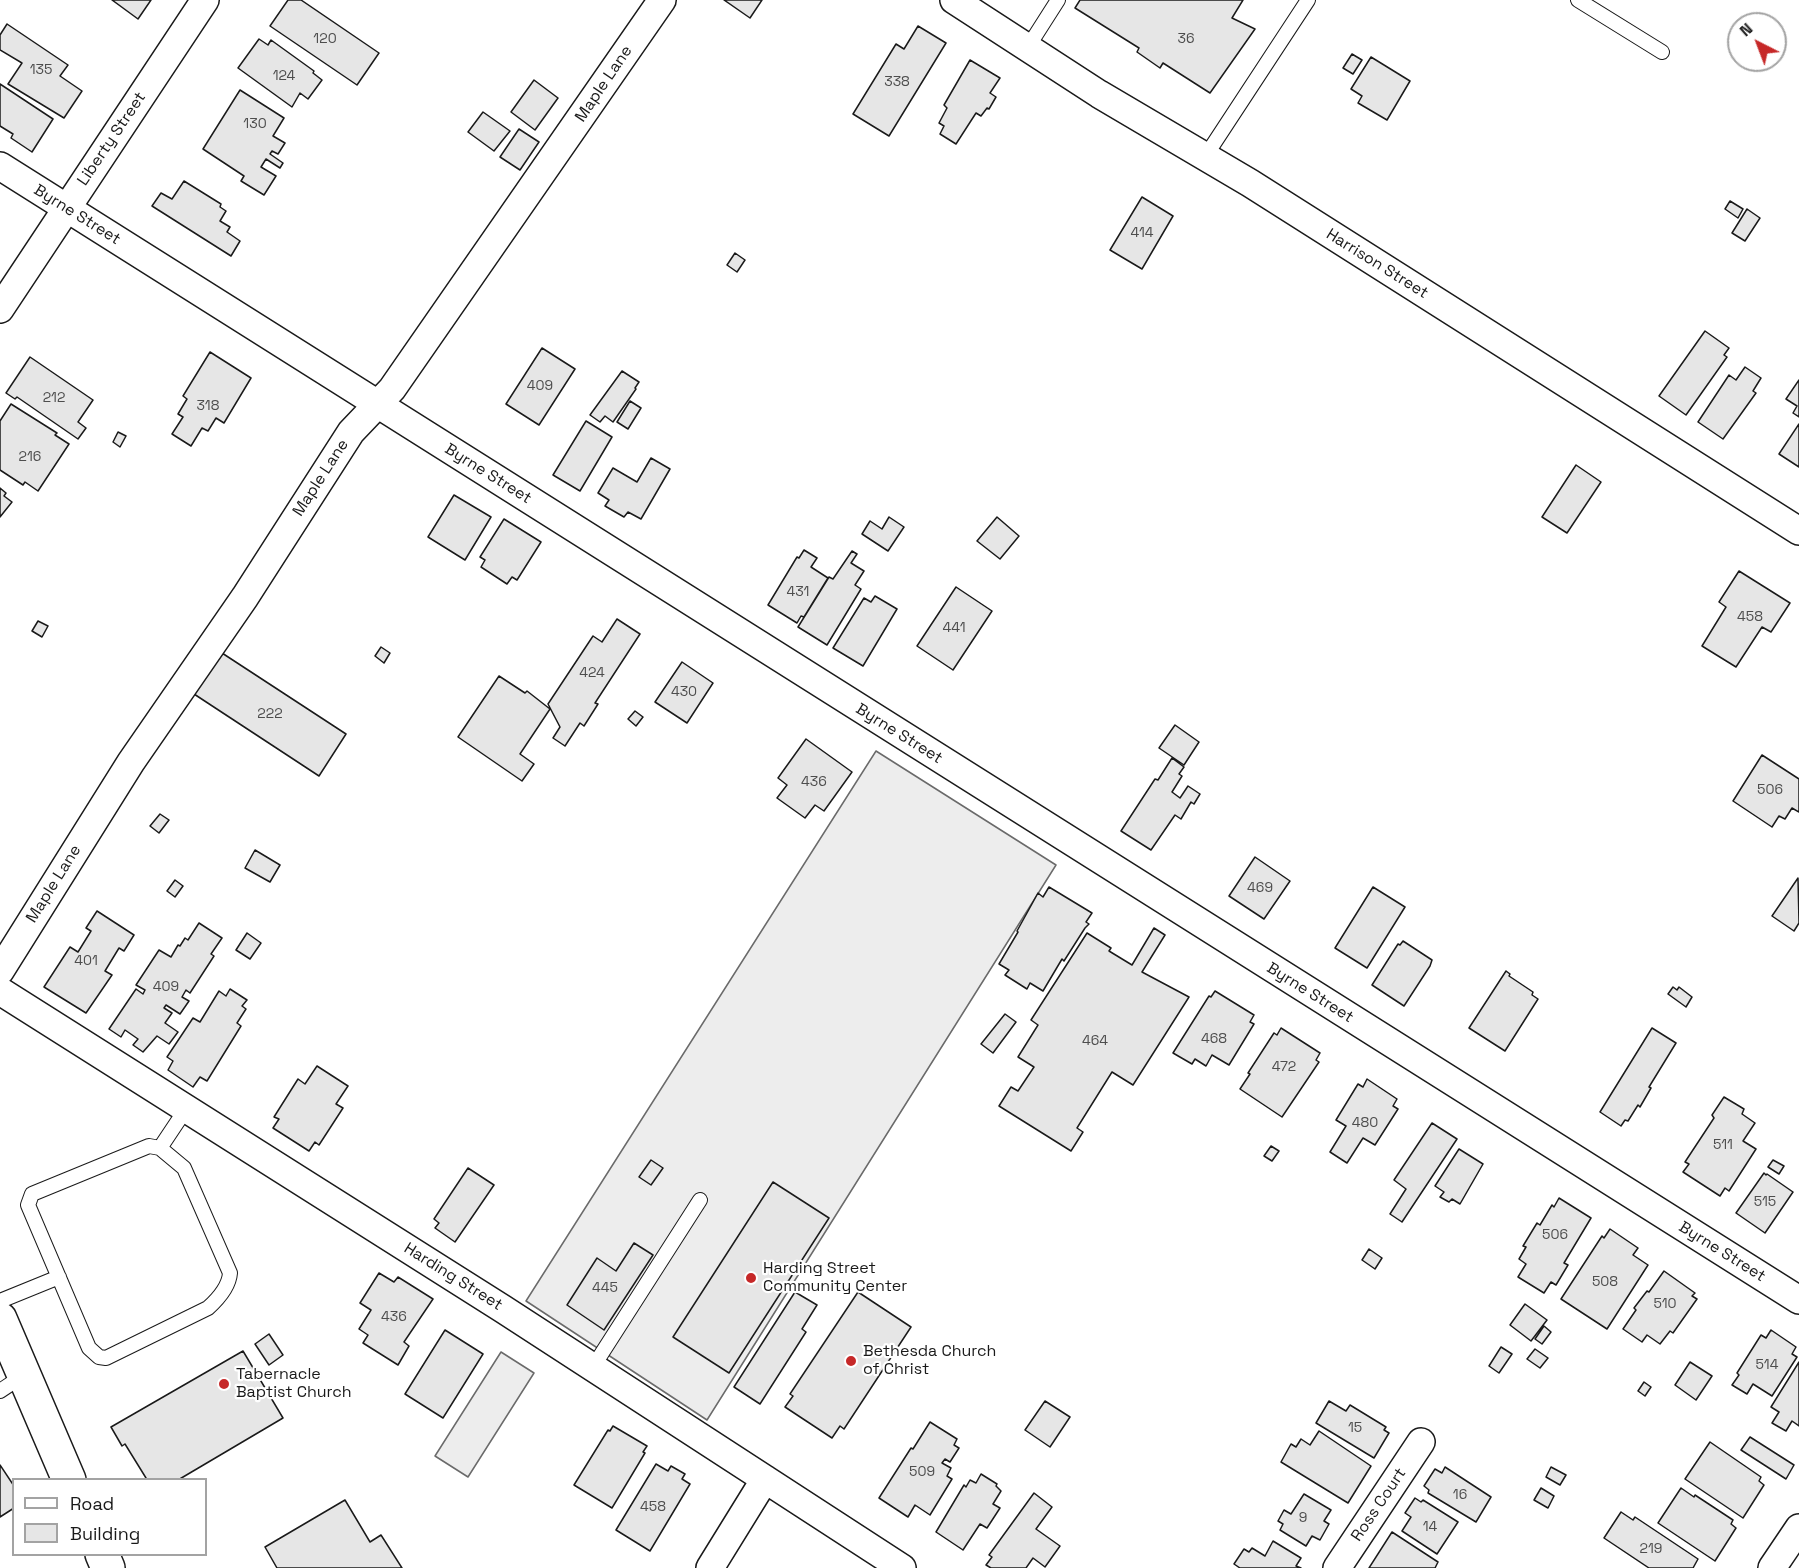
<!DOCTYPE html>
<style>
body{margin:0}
#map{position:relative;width:1799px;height:1568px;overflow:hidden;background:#fff;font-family:"Space Grotesk",sans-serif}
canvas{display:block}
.legend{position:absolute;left:12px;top:1478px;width:195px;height:78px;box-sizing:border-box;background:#fff;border:2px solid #a3a3a3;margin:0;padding:8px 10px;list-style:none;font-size:18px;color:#1a1a1a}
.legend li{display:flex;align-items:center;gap:12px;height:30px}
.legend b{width:30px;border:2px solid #a3a3a3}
.north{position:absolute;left:1727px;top:12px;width:60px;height:60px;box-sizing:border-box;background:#fff;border:2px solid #a3a3a3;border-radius:50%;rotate:318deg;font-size:16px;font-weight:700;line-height:24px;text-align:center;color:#1a1a1a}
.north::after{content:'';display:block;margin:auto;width:21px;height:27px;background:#c62828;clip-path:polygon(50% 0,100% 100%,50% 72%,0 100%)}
</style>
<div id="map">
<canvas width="1799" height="1568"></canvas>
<ul class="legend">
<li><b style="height:8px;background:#fff"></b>Road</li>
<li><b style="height:16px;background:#e6e6e6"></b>Building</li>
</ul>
<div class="north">N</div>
</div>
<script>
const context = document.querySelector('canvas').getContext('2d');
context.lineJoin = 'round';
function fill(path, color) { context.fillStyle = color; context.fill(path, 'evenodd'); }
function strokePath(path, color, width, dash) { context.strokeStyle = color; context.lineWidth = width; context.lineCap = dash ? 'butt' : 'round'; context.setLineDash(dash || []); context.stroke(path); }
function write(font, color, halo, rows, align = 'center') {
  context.font = font + ' "Space Grotesk",sans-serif'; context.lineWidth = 4.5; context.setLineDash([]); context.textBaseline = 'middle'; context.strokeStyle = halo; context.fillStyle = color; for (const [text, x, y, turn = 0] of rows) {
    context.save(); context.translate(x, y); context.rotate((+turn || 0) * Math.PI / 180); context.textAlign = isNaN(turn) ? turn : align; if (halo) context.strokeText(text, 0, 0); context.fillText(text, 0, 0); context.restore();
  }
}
const built = new Path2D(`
 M876 751 1056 865 707 1420 526 1301Z
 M501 1352 534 1373 468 1477 435 1456Z`);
fill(built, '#ededed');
strokePath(built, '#6a6a6a', 1.5);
const building = new Path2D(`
 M112 0H151L138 19Z
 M288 0H301L379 53 357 85 270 26Z
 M724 0H762L750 18Z
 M1080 0H1243L1232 18 1255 29 1210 93 1163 63 1160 68 1137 52 1139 48 1075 8Z
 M7 24 68 65 60 76 82 91 64 118 8 84 22 63 0 50V35Z
 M918 26 946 43 889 136 853 114 896 44 904 49Z
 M259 39 268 45 271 40 314 71 313 73 322 80 308 99 300 93 292 107 238 68Z
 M1352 54 1362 60 1353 74 1343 68Z
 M1371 57 1410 81 1387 120 1358 103 1362 96 1351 89Z
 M970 60 1000 78 990 93 996 97 989 109 987 108 981 116 976 113 956 144 940 134 944 126 939 123 947 108 944 105Z
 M534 80 558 98 535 130 511 112Z
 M0 84 53 119 32 152 11 138 13 134 0 126Z
 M240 90 284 118 273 136 285 143 278 154 272 151 270 154 283 163 280 168 266 159 261 167 276 176 264 195 241 181 244 176 203 149Z
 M483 112 510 131 494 151 468 132Z
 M519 129 539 142 520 170 500 157Z
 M184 181 221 204 220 207 226 211 220 221 230 227 227 232 240 241 231 256 152 206 161 193 172 199Z
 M1142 197 1173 216 1142 269 1110 250Z
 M1730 201 1743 209 1738 218 1725 209Z
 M1747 209 1760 218 1745 241 1732 233Z
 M735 253 745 260 737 272 727 265Z
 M1705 331 1729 348 1724 355 1727 357 1686 415 1659 396Z
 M542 348 575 369 539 425 506 404Z
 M210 352 251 378 224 423 216 418 208 431 202 428 191 446 172 434 183 417 178 414 187 399 183 396Z
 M30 357 93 400 78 422 86 428 78 439 17 397 15 399 6 393Z
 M1745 367 1761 378 1753 391 1756 393 1723 439 1698 422 1729 375 1736 380Z
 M622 371 639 382 635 388 636 389 613 422 605 416 600 422 590 415Z
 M1799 380V417L1793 413 1797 406 1786 399Z
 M630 401 641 408 628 429 617 422Z
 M11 404 57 433 55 435 69 444 38 491 25 482 23 485 0 470V421Z
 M586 421 612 437 580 491 553 475Z
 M1799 424V467L1779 454Z
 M118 432 126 436 120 447 113 442Z
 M651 458 670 469 641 519 628 512 624 517 605 506 609 500 598 493 613 468 637 482Z
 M1576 465 1601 482 1567 533 1542 517Z
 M0 488 6 493 4 496 12 502 0 517Z
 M454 495 491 517 465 560 428 537Z
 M889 517 904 527 888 551 862 534 870 521 882 529Z
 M997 517 1019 536 1000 559 977 541Z
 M504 519 541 542 517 580 512 577 507 584 481 567 485 560 480 557Z
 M804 550 817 558 811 567 828 578 804 617 801 616 797 623 768 605 797 557 799 558Z
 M852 551 857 554 851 563 864 571 855 585 861 589 827 645 798 627 829 577 833 579Z
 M1739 571 1790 603 1771 632 1762 627 1736 667 1702 646 1726 607 1719 602Z
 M956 587 992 611 953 670 917 646Z
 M875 596 897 609 863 666 833 648 864 598 871 602Z
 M617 619 640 634 595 703 598 704 584 726 580 723 565 746 553 738 560 727 548 704 593 636 602 642Z
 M38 621 48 626 42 637 32 631Z
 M381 647 390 653 384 663 375 656Z
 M222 653 346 734 319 776 194 694Z
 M682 662 713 683 687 723 655 702Z
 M499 676 525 693 527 691 550 709 520 754 534 764 522 781 458 737Z
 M635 711 643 717 636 726 628 719Z
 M1175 725 1199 742 1184 765 1159 748Z
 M806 739 852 772 824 811 815 805 805 818 777 798 787 785 778 778Z
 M1762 755 1799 779V812L1792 808 1785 819 1779 816 1772 827 1733 801Z
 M1172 758 1184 767 1179 774 1182 776 1172 792 1180 798 1188 786 1200 794 1194 804 1191 802 1181 819 1175 815 1151 850 1121 831 1155 779 1158 780Z
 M160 814 169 820 159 833 150 826Z
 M255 850 280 865 270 882 245 868Z
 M1255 857 1290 881 1264 919 1229 896Z
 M1798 878 1799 923 1794 931 1772 916Z
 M175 880 183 886 175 897 167 891Z
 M1049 887 1092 913 1086 922 1089 924 1085 928 1064 961 1062 959 1043 991 1030 983 1027 989 1005 975 1009 970 999 964 1018 932 1017 931 1038 893 1043 897Z
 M1373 887 1405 907 1367 968 1335 948Z
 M97 911 134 935 124 951 119 948 105 971 112 975 86 1013 44 987 70 947 78 952 91 931 86 928Z
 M199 923 222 938 211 954 214 956 190 993 186 990 182 997 189 1001 180 1014 166 1005 164 1008 172 1013 165 1023 178 1032 169 1044 157 1036 143 1052 133 1045 138 1039 125 1030 121 1037 109 1029 136 989 143 994 145 990 136 985 159 950 171 957 178 945 180 946 185 938 188 940Z
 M1154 928 1165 935 1142 972 1189 997 1133 1085 1112 1072 1077 1128 1083 1132 1071 1151 999 1106 1011 1087 1018 1091 1034 1067 1018 1057 1038 1025 1031 1020 1087 933 1111 948 1109 951 1132 965Z
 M247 933 261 943 250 959 236 950Z
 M1403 941 1432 960 1430 966 1404 1006 1372 985 1398 944 1400 945Z
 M1506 971 1510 974 1509 976 1533 992 1532 995 1538 999 1505 1051 1469 1028Z
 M1673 987 1677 990 1679 987 1692 997 1686 1007 1668 994Z
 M230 989 247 1000 242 1006 246 1009 237 1023 241 1026 207 1081 200 1077 193 1087 168 1070 173 1061 167 1057 193 1018 200 1022 219 991 226 996Z
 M1215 991 1254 1015 1250 1022 1254 1024 1229 1065 1212 1055 1206 1066 1195 1059 1192 1064 1173 1053 1209 996 1211 997Z
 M1005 1014 1016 1022 993 1053 981 1044Z
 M1281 1028 1320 1053 1316 1060 1319 1062 1282 1117 1240 1089 1250 1074 1248 1073 1274 1033 1277 1035Z
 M1652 1028 1676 1043 1649 1087 1651 1088 1640 1107 1638 1105 1628 1121 1625 1120 1621 1126 1600 1112Z
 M317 1066 348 1086 336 1104 343 1108 319 1145 315 1142 309 1151 273 1128 279 1119 274 1117 298 1079 305 1084Z
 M1367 1079 1397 1099 1393 1106 1398 1109 1375 1145 1363 1138 1347 1163 1330 1152 1346 1126 1336 1120 1358 1084 1363 1087Z
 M1724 1097 1744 1109 1742 1114 1755 1123 1743 1141 1756 1149 1729 1191 1725 1188 1720 1196 1683 1172 1689 1164 1685 1162 1714 1118 1712 1115Z
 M1432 1123 1457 1139 1402 1222 1390 1214 1406 1189 1394 1180Z
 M1271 1146 1279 1151 1272 1161 1264 1156Z
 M1459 1149 1483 1164 1460 1204 1452 1199 1449 1202 1440 1197 1444 1192 1435 1186Z
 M651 1160 663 1168 651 1185 639 1177Z
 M1773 1160 1784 1166 1779 1174 1768 1167Z
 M468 1168 494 1185 455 1242 435 1228 439 1223 434 1219Z
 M1764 1173 1766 1175 1767 1174 1793 1192 1765 1233 1736 1213Z
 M773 1182 829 1218 729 1373 673 1337Z
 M1559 1198 1591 1218 1564 1263 1568 1265 1556 1285 1551 1282 1544 1293 1518 1277 1526 1264 1519 1259 1526 1247 1523 1246 1537 1223 1540 1225 1552 1205 1554 1207Z
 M1610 1229 1638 1248 1633 1255 1648 1265 1607 1329 1561 1299 1602 1236 1604 1238Z
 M634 1243 653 1255 604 1330 567 1305 597 1258 616 1271Z
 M1369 1249 1382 1258 1375 1269 1362 1260Z
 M1664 1271 1695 1293 1692 1296 1697 1299 1673 1333 1670 1331 1660 1344 1647 1335 1642 1342 1623 1329 1636 1310 1634 1308 1647 1291 1649 1292Z
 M379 1273 394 1282 398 1277 433 1299 404 1342 409 1346 398 1365 363 1343 368 1335 359 1329 371 1310 360 1303Z
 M795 1292 817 1305 802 1329 806 1332 760 1404 734 1387Z
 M858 1292 911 1327 844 1429 840 1426 832 1438 785 1407 793 1396 790 1394Z
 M1525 1304 1547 1320 1531 1341 1510 1325Z
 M1544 1326 1551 1332 1542 1344 1535 1339Z
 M445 1330 483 1354 443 1418 405 1394Z
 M1771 1330 1796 1347 1792 1354 1797 1357 1772 1396 1753 1384 1747 1394 1732 1385 1739 1375 1737 1373 1761 1335 1766 1338Z
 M269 1334 283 1355 269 1365 255 1344Z
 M1501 1347 1512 1354 1499 1373 1489 1366Z
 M1535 1349 1548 1358 1540 1368 1527 1359Z
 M243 1351 283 1418 178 1480H144L146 1478 125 1444 122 1446 111 1427Z
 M1690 1362 1712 1376 1696 1400 1675 1385Z
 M1799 1362V1426L1792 1421 1786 1431 1772 1423 1779 1412 1771 1407Z
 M1644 1382 1651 1387 1645 1396 1638 1391Z
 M1045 1401 1070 1417 1050 1447 1025 1430Z
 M1329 1401 1346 1411 1350 1405 1386 1427 1384 1430 1389 1433 1374 1458 1316 1423Z
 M930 1422 957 1439 954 1445 959 1448 950 1462 945 1459 942 1463 951 1468 947 1476 952 1479 930 1515 915 1505 908 1517 879 1498 911 1448 913 1449Z
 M613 1426 647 1446 643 1452 645 1453 612 1508 574 1485 608 1430 610 1431Z
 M1319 1431 1371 1466 1348 1503 1281 1462 1291 1444 1296 1447 1301 1439 1310 1445Z
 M1750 1437 1794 1465 1786 1479 1741 1450Z
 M1710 1442 1761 1477 1759 1481 1764 1485 1743 1518 1685 1479Z
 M656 1464 668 1471 671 1466 685 1474 682 1479 690 1484 650 1551 616 1530Z
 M0 1465 14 1486V1508L0 1517Z
 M1445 1467 1491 1497 1476 1522 1428 1493 1429 1490 1424 1486 1435 1469 1442 1473Z
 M1551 1467 1566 1475 1560 1485 1546 1477Z
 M981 1474 997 1484 996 1486 1001 1491 993 1504 1000 1508 987 1528 980 1524 963 1550 936 1532 964 1485 966 1487 970 1480 976 1483Z
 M1541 1488 1554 1496 1548 1508 1534 1500Z
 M1681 1488 1694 1497 1695 1495 1733 1520 1731 1524 1736 1528 1715 1561 1658 1523Z
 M1034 1493 1052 1507 1036 1529 1060 1546 1045 1567 1033 1558 1026 1568H991L986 1565 992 1557 989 1555Z
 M1304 1494 1331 1510 1324 1521 1329 1524 1320 1540 1312 1536 1306 1546 1280 1530 1283 1524 1278 1521 1284 1510 1291 1514Z
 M1415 1498 1421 1502 1423 1500 1458 1522 1437 1554 1402 1531 1411 1517 1405 1513Z
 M345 1500 370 1542 381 1535 402 1568H277L265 1547Z
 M1621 1512 1633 1520 1635 1517 1698 1559 1693 1568H1649L1604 1538Z
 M1392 1532 1438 1562 1435 1568H1369Z
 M1273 1541 1301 1558 1296 1566 1301 1568H1240L1234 1564 1244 1549 1249 1552 1252 1548 1265 1556Z`);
fill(building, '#e6e6e6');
strokePath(building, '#1a1a1a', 1.5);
const service = new Path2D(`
 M1578 0 1662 52
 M1028 47 1058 0
 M1205 157 1308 0
 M149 1146 160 1148 184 1168 230 1273C229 1287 218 1299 208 1308L106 1358 99 1357 89 1348 28 1205 32 1194Z
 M160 1148 186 1109
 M0 1301 59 1277
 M593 1367 700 1200
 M0 1391 24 1375`);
const minor = new Path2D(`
 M954 0 1099 94 1250 183 1799 531
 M0 166 1799 1300
 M0 309 205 0
 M0 971 131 762 245 597 351 432 392 389 662 0
 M0 991 503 1309 902 1568
 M710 1568 765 1479
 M1337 1568 1421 1442
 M1772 1568 1799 1528`);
const secondary = new Path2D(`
 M0 1319 69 1480
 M102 1554 108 1568`);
strokePath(service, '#1a1a1a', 16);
strokePath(minor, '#1a1a1a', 30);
strokePath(secondary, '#1a1a1a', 36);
strokePath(service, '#fff', 14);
strokePath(minor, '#fff', 27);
strokePath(secondary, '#fff', 33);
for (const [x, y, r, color] of [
 [751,1278,6,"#c62828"],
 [851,1361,6,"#c62828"],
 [224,1384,6,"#c62828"]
]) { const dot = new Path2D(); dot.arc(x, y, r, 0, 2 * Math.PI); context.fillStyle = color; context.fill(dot); strokePath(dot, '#fff', 2); }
write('14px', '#4d4d4d', null, [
 ["120",325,39],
 ["36",1186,39],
 ["135",41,70],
 ["124",284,76],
 ["338",897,82],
 ["130",255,124],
 ["414",1142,233],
 ["409",540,386],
 ["212",54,398],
 ["318",208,406],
 ["216",30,457],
 ["431",798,592],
 ["458",1750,617],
 ["441",954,628],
 ["424",592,673],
 ["430",684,692],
 ["222",270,714],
 ["436",814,782],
 ["506",1770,790],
 ["469",1260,888],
 ["401",86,961],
 ["409",166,987],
 ["468",1214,1039],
 ["464",1095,1041],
 ["472",1284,1067],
 ["480",1365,1123],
 ["511",1723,1145],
 ["515",1765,1202],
 ["506",1555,1235],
 ["508",1605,1282],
 ["445",605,1288],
 ["510",1665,1304],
 ["436",394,1317],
 ["514",1767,1365],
 ["15",1355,1428],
 ["509",922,1472],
 ["16",1460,1495],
 ["458",653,1507],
 ["9",1303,1518],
 ["14",1430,1527],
 ["219",1651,1549]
]);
write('16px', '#1a1a1a', '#fff', [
 ["Maple Lane",604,84,-56],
 ["Liberty Street",112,139,-56],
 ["Byrne Street",77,215,32],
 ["Harrison Street",1377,264,32],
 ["Byrne Street",488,474,32],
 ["Maple Lane",321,478,-57],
 ["Byrne Street",899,734,32],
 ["Maple Lane",54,884,-58],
 ["Byrne Street",1310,993,32],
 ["Byrne Street",1722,1252,32],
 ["Harding Street",453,1277,32],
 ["Ross Court",1379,1505,-56]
]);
write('16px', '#1a1a1a', '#fff', [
 ["Harding Street",763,1269],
 ["Community Center",763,1287],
 ["Bethesda Church",863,1352],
 ["of Christ",863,1370],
 ["Tabernacle",236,1375],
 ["Baptist Church",236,1393]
], 'left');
</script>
